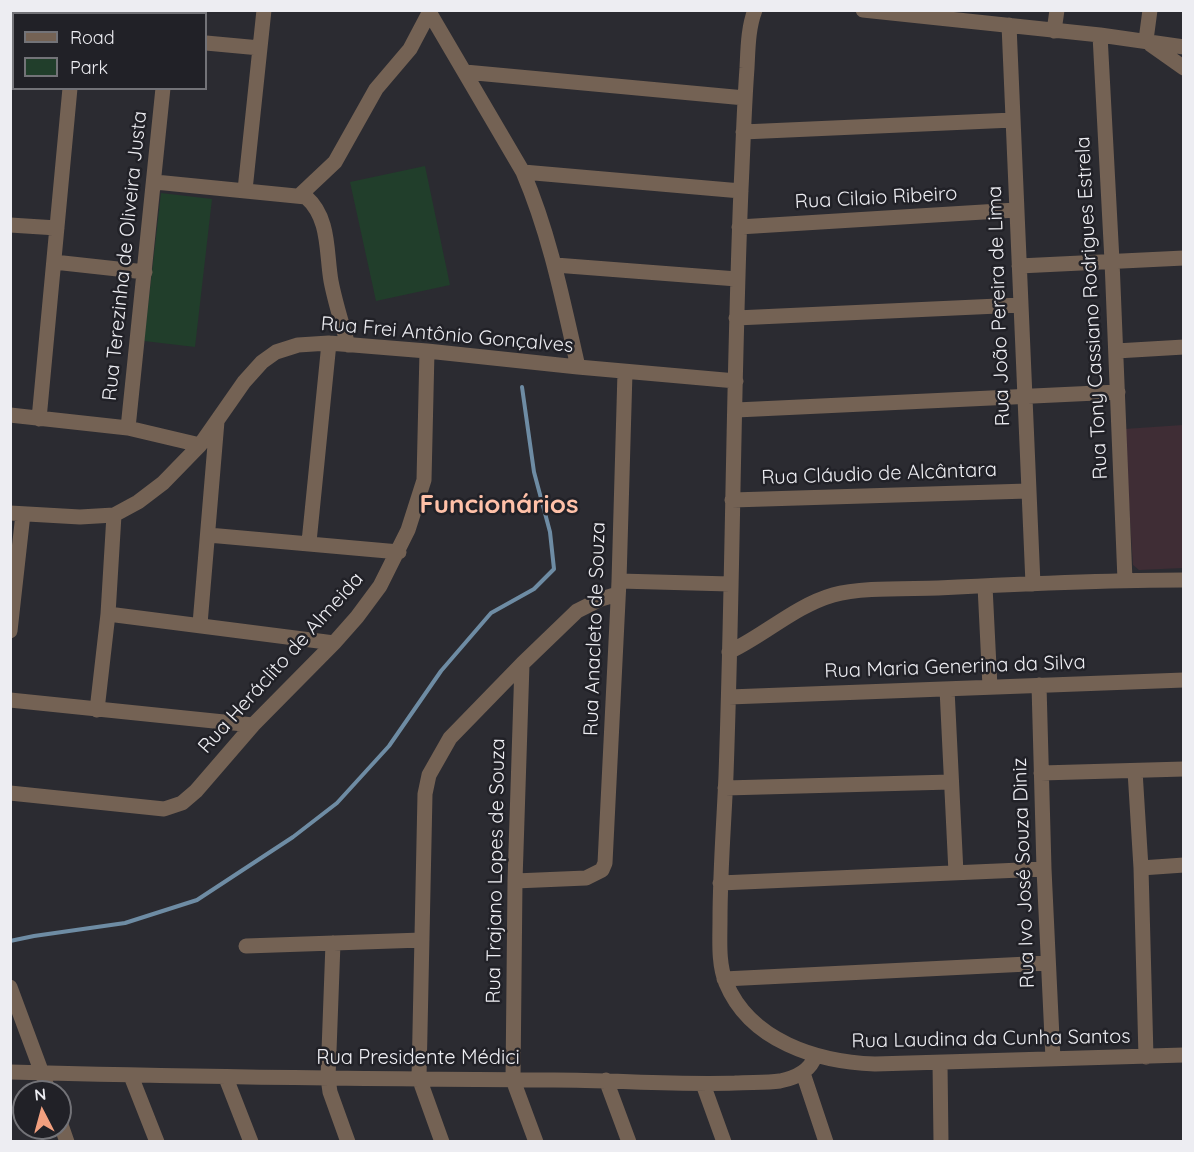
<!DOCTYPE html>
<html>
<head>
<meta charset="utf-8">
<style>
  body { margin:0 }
  #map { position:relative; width:1194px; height:1152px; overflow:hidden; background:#2b2b31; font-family:Quicksand,sans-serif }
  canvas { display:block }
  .frame { position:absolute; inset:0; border:12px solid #ededf2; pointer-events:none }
  .legend { position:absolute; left:12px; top:12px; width:195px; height:78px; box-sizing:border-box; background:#212127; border:2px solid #737378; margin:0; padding:8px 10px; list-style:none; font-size:18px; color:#ededf2 }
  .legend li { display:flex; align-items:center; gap:12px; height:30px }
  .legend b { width:30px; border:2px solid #737378 }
  .north { position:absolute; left:12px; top:1080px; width:60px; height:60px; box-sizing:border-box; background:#212127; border:2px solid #737378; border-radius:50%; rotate:354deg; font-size:16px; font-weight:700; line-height:24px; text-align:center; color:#ededf2 }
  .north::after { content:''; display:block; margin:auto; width:21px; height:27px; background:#f2a07f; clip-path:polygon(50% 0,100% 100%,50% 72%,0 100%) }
</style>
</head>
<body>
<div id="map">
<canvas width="1194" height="1152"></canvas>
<div class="frame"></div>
<ul class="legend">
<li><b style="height:8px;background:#746254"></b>Road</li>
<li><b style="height:16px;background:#213e2b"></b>Park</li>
</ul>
<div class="north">N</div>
</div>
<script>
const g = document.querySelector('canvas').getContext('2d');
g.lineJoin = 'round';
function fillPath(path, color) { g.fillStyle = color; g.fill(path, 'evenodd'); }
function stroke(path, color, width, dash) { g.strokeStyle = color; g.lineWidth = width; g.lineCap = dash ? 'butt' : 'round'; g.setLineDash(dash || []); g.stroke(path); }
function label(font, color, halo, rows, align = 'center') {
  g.font = font + ' Quicksand,sans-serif'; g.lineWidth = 5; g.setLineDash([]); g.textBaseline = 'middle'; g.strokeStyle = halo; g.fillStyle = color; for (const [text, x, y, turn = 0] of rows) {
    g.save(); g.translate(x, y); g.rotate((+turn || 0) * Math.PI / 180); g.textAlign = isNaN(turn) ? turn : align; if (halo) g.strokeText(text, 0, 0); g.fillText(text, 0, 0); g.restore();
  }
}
const education = new Path2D(`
  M1183,425V568L1139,570L1133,565L1124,429Z`);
const green = new Path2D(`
  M425,166L450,285L376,301L350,182Z
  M161,193L212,199L195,347L144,341Z`);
const stream = new Path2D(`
  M10,941L34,936L125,923L197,900L293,837L337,803L389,746L441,671L491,613L534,589L554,569L550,532L534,472L522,387`);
const minor = new Path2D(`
  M428,10L523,172C550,235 563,301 578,367
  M755,10C748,28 748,49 747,68C744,108 743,149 741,189C733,384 733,580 726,775C724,823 720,871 720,920C720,940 718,964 726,983C750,1041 817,1062 875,1064L1184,1055
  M863,10L1100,35L1184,47
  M10,23L14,24
  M1009,25L1033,584
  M1054,31L1057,10
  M1100,35L1112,261L1125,580
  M1146,40L1150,10
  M206,43L260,48
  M1150,44L1184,68
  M465,72L745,98
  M743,132L1013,120
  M523,172L741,191
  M155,182L306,197C330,218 326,252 331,281C335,302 342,324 348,345
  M245,190L264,10
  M300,195L335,162L376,89L410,49L429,13
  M10,225L57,228
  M739,227L1016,210
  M54,262L145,272
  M555,265L737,279
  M1019,266L1184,258
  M736,318L1020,305
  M1116,351L1184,347
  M736,410L1118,392
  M10,415L128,428L200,445
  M39,419L70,88
  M128,428L163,88
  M732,500L1028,491
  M10,513L80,517L114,515L138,502L163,483L200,445L244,382L262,362L276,352L298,345L329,343L427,351L578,367L736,381
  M208,535L399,552
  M309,542L329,343
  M619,581L730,584
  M985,586L990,687
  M108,614L334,643
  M200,624L217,421
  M10,631L23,514
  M729,652C765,635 795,606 833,595C861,587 908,589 938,588C1019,584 1101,580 1184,580
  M522,664L515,881L513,1080L536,1142
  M1039,685L1044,869L1053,1059
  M947,689L956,873
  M729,697L1184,680
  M10,700L253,725
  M97,710L108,614L114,515
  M1135,771L1141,868L1146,1057
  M1041,773L1184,769
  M725,788L951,782
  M10,793L164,809L182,803L196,791L253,725L334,643L357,617L380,586L408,530L424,480L427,351
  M1141,868L1184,865
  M515,881L586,878L602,870L605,863L619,581L625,372
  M720,883L1044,869
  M333,943L328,1078L330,1092L348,1142
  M246,946L422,940
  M724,979L1048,963
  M10,987L49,1092
  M940,1063L941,1142
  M10,1072C192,1077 373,1079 554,1080C614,1080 675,1085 735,1083C750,1082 766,1083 780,1081C795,1078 810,1072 815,1056
  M803,1073L826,1142
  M131,1076L157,1142
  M226,1078L251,1142
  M606,1080L629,1142
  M703,1084L724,1142
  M60,1122L67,1142
  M442,1142L419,1078L425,794L429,775L450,738L522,664L577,611L601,599L618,594`);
const streetNames = [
  ["Rua Cilaio Ribeiro",876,198,-3],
  ["Rua Terezinha de Oliveira Justa",125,256,-84],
  ["Rua João Pereira de Lima",999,306,-92],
  ["Rua Tony Cassiano Rodrigues Estrela",1092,308,-93],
  ["Rua Frei Antônio Gonçalves",447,335,5],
  ["Rua Cláudio de Alcântara",879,474,-2],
  ["Rua Anacleto de Souza",595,629,-88],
  ["Rua Heráclito de Almeida",281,663,-48],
  ["Rua Maria Generina da Silva",955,667,-2],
  ["Rua Trajano Lopes de Souza",496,871,-89],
  ["Rua Ivo José Souza Diniz",1024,873,-92],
  ["Rua Laudina da Cunha Santos",991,1039,-1],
  ["Rua Presidente Médici",418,1058]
];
const districtNames = [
  ["Funcionários",499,505]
];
fillPath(education, '#3f2d35');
fillPath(green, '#213e2b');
stroke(stream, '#6e8ca4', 4);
stroke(minor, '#746254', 15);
label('20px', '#ededf2', '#212127', streetNames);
label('bold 26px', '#ffc1a8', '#212127', districtNames);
</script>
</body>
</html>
